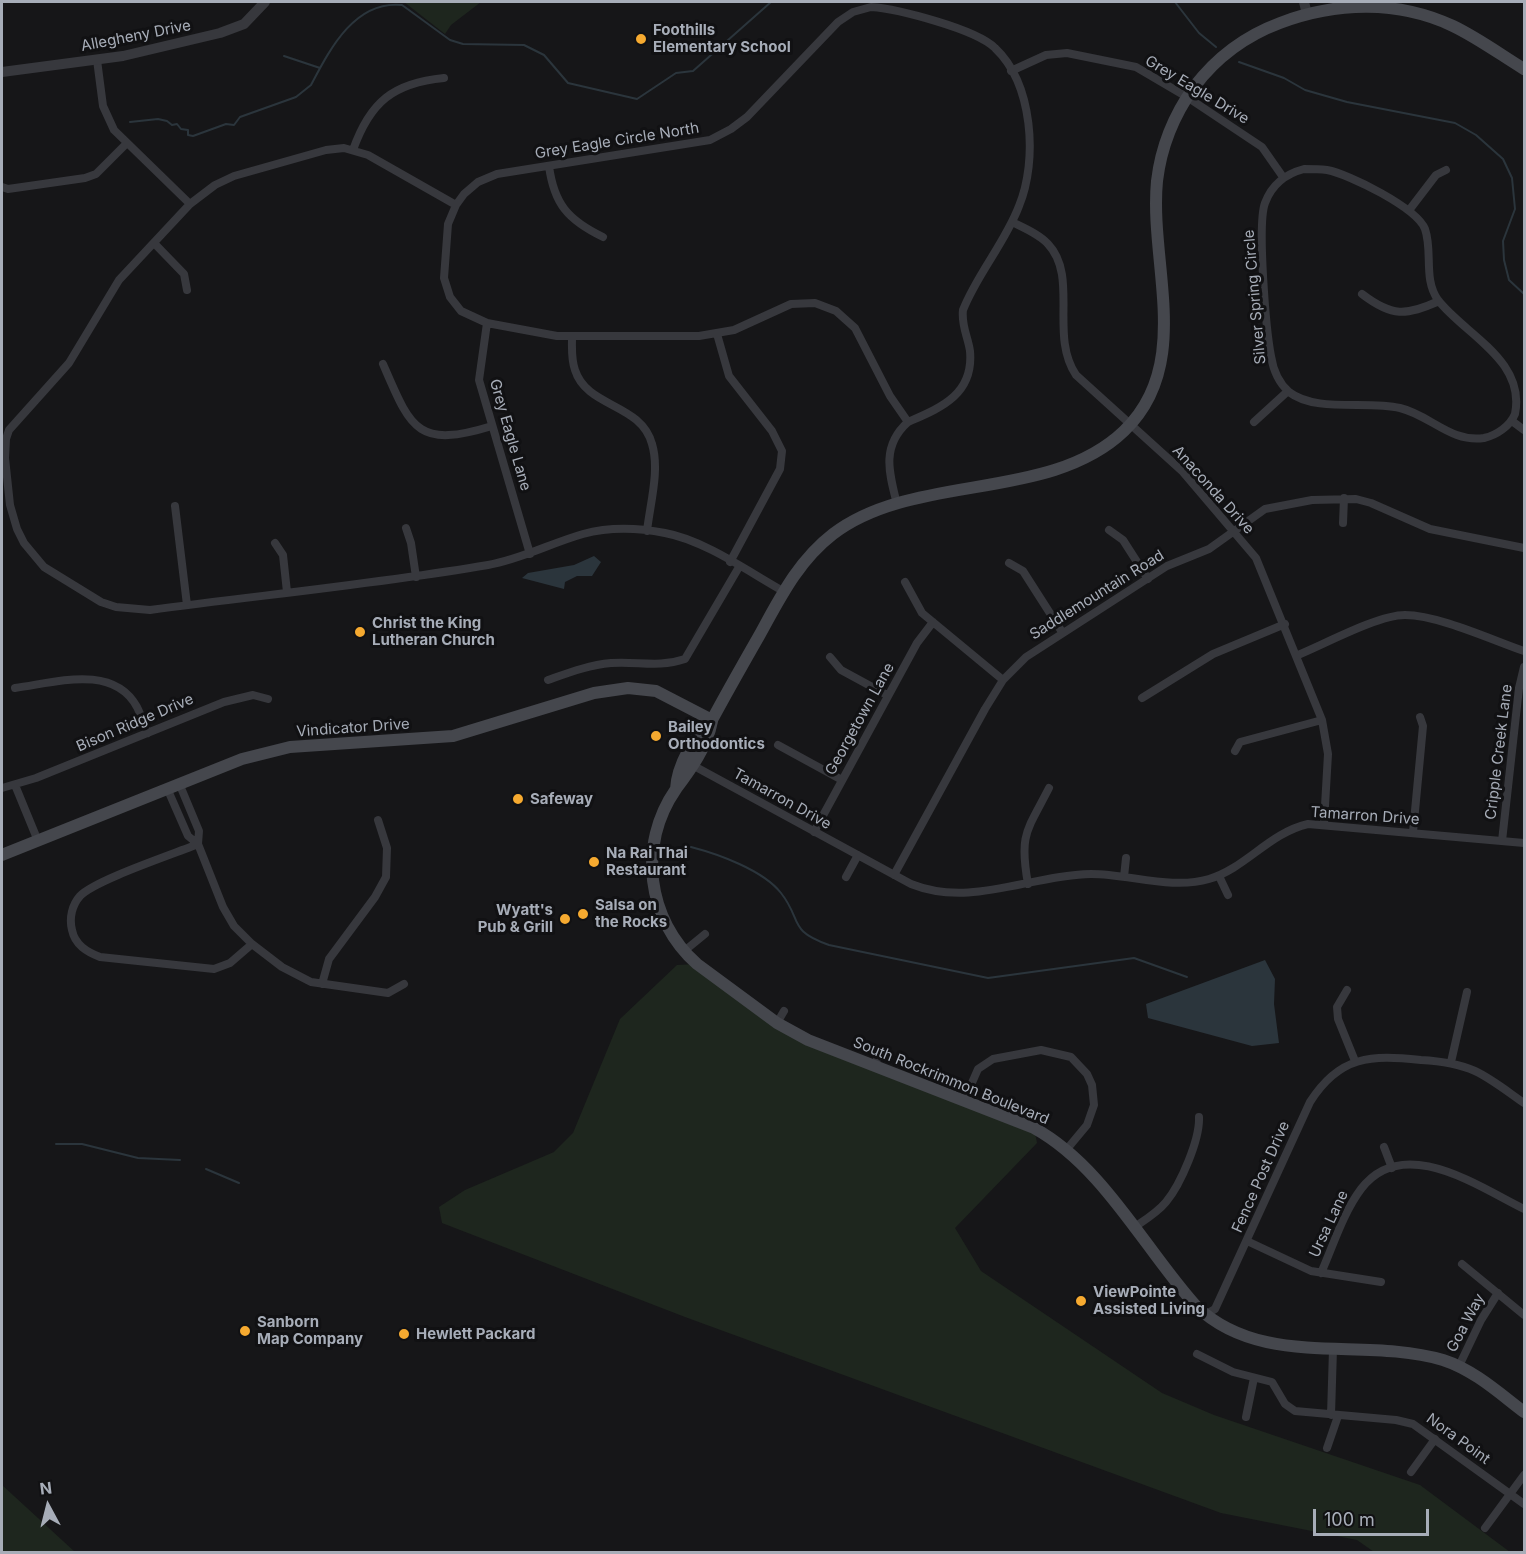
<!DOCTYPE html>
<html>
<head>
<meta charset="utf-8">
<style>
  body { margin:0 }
  #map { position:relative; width:1526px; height:1554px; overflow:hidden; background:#161618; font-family:Inter,sans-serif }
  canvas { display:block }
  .frame { position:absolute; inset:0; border:3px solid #a7adb8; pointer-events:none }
  .north { position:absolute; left:18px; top:1476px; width:60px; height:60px; -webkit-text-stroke:4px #111113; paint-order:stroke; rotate:353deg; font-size:16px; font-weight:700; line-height:24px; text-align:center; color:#a7adb8 }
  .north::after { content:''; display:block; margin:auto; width:21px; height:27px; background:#a7adb8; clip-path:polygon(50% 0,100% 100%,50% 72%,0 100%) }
  .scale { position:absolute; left:1313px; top:1509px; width:116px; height:27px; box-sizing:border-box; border:3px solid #a7adb8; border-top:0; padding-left:8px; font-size:18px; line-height:21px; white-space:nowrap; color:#a7adb8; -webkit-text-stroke:4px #111113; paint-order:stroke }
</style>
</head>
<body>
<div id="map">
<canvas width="1526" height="1554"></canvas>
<div class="frame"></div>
<div class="north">N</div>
<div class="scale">100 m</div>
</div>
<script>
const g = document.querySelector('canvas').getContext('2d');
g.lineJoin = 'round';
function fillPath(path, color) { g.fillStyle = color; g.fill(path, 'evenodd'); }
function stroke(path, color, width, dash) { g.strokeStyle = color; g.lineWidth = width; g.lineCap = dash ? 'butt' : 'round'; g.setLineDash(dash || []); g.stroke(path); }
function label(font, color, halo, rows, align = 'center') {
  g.font = font + ' Inter,sans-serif'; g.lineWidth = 6; g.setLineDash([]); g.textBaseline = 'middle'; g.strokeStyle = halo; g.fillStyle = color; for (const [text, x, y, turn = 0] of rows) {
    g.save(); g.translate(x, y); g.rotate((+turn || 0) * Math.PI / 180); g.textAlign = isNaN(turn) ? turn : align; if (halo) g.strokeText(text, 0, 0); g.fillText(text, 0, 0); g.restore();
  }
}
const green = new Path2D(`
  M404,2H481L451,25L445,34Z
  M697,964L793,1032L1034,1128L1037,1143L955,1228L981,1271L1162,1393L1214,1415L1420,1485L1510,1552H1374L1357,1540L1221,1513L685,1317L442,1223L439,1207L465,1190L554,1152L573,1133L620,1019L677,965Z
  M2,1485L75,1552H2Z`);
const water = new Path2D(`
  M594,556L601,562L592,576H577L565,582L564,589L522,578L528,573L574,565Z
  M1265,960L1275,979L1274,1004L1279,1043L1252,1046L1148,1018L1146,1004Z`);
const stream = new Path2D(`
  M1175,2L1199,33L1216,47
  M284,56L320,68
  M1239,62L1284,78L1305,90L1347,102L1455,123L1476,135L1503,159L1512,178L1515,209L1503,241L1504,260L1509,280L1524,294
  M130,122L158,119L167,121L172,125L177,124L181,129L188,130V135L193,136L226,124L234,125L240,117L296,97L311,85C329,51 354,0 402,5L450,40L463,44L524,45L544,55L568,83L637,99L676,73L693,71L771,2
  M691,847C718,854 763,870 781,893C803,921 787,930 829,945L988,978L1134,958L1187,977
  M56,1144H82L138,1158L180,1160
  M206,1169L239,1183`);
const minor = new Path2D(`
  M871,7C898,9 976,29 995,48C1033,84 1038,160 1019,206C1005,243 977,274 963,310C961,325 968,337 970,351C974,395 940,408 908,422L890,396L855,328L836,311L815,303L791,304L734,330L699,336H557L487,323L461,311L450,297L444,278L448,224L456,205L464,194L478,182L497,174L710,140L731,129L747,117L838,22L853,12Z
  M97,60L103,106L114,130L190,204
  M1011,71L1046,55L1067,53L1136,67L1187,97L1262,147L1283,177
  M353,150C370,102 393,83 444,78
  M549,166C554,204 568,220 603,237
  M1304,169C1311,169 1319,169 1327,170C1349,174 1417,208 1425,229C1433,252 1423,279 1438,300C1464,334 1526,360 1515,414C1510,426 1497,435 1484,438C1451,443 1430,415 1400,408C1368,400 1316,413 1289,392C1279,383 1273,369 1271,356C1266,330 1257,224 1265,203C1272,184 1285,174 1304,169Z
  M2,187L8,189L85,178L96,174L127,143
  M456,205L368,155L344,148L326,150L234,176L215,185L190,204L119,280L69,363L9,430L6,439L5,458L10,505L17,529L24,543L44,567L101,602L116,607L150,610C262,595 376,584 488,565C522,559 551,543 583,534C609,527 639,528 665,533C704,540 749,572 783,591
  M1410,209L1436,175L1446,170
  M1012,222C1024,228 1039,234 1048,244C1079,277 1049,335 1076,375L1182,471L1256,558L1322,720L1328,754L1324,823
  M154,243L184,274L187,290
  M1362,294C1392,317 1406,316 1439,301
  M487,323L479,380L530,554
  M717,334L729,376L772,431L782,451L780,469L730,562
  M572,337C572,348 571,359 575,370C587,408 641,403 652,444C660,470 650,504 647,531
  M383,364C411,429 417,449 492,426
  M1512,421L1524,430
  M1254,422L1288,391
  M897,504C889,473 881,446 908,422
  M175,506L187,605
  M1343,523L1344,498
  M406,528L411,543L416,577
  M1109,530L1123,540L1148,579
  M275,543L283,555L287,592
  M1009,563L1023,571L1062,632
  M905,582L922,613L1003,680
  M1298,655C1325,644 1378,615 1405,615C1438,615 1492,640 1524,651
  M830,657L841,670L887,695
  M548,680C568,673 589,665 611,663C638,661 658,668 685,659L739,567
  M15,688C54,683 113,663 137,707C141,715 144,724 148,733
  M1142,698L1213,654L1285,624
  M778,745L842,780
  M1235,751L1240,742L1322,720
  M694,766L911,884C971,908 1030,875 1091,874C1129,874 1172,890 1209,879C1246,868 1269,833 1308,824L1524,843
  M179,783L199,831L198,844L223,907L234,926L252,944L282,967L311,982L388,993L404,984
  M15,785L38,841
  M2,788L36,778L224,702L253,695L268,699
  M167,788L188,836L198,844
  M814,832L917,643L933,622
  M1413,832L1423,726L1420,717
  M1502,841L1519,688L1524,667
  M198,844C174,854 95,880 80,896C72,905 69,918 72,930C75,945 87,952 100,957L214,969L230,963L252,944
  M894,875L985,709L1003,680L1026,657L1167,566L1209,549L1265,509L1312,500L1356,499L1371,503L1430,529L1524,548
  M1219,876L1228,895
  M846,877L858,855
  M1124,877L1126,858
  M1028,884C1019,834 1027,831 1049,788
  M683,952L705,934
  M322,984L329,959L375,897L386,877L387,848L378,820
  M1347,990L1337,1007L1338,1019L1355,1061
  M777,1023L784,1011
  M1451,1062L1467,992
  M874,1066L880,1053
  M964,1101L978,1069L993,1059L1041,1050L1071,1057L1087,1074L1092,1085L1094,1105L1087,1125L1067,1149
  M1384,1147L1392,1168
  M1133,1228C1145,1220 1157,1213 1166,1202C1181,1184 1200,1139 1199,1117
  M1247,1241L1311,1271L1381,1282
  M1462,1264L1524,1315
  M1321,1273C1333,1246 1343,1213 1361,1189C1403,1133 1479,1187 1524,1209
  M1205,1315L1215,1309L1310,1102C1340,1055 1371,1055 1421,1060C1440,1061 1457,1063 1475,1071C1492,1079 1508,1092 1524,1103
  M1197,1354L1233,1372L1272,1382L1285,1404L1295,1411L1396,1420L1413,1424L1524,1504
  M1459,1366L1481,1320L1498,1293
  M1331,1415L1333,1349
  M1246,1417L1254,1378
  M1327,1448L1338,1416
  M1411,1472L1435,1439
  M1485,1528L1524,1475`);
const tertiary = new Path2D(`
  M1304,2L1307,14
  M2,72L123,56L220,33L244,24L265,2`);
const secondary = new Path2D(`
  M712,721C707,747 691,769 676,789C637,845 647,920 697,964L777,1023L808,1040L1034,1128C1103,1166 1144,1248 1196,1306C1263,1370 1362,1336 1443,1360C1474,1370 1499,1393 1524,1412
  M676,789C677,766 694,735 712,720C727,692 743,664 759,636C780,598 798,561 833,534C914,472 1049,503 1124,431C1194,364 1149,264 1157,181C1161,147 1174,115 1194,87C1216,58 1245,36 1280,23C1336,2 1398,0 1453,26C1478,38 1501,55 1524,69
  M2,855L242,759L290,747L453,736L594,693L628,688L656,691L712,720`);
const markers = [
  [641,39,6,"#f6aa30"],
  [360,632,6,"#f6aa30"],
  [656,736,6,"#f6aa30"],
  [518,799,6,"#f6aa30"],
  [594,862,6,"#f6aa30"],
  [583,914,6,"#f6aa30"],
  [565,919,6,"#f6aa30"],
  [1081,1301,6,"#f6aa30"],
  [245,1331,6,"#f6aa30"],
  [404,1334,6,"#f6aa30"]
];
const poiNames = [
  ["Foothills",653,30],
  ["Elementary School",653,47],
  ["Christ the King",372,623],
  ["Lutheran Church",372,640],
  ["Bailey",668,727],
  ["Orthodontics",668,744],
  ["Safeway",530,799],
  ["Na Rai Thai",606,853],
  ["Restaurant",606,870],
  ["Salsa on",595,905],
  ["the Rocks",595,922],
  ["Wyatt's",553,910,"right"],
  ["Pub & Grill",553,927,"right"],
  ["ViewPointe",1093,1292],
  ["Assisted Living",1093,1309],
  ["Sanborn",257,1322],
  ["Map Company",257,1339],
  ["Hewlett Packard",416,1334]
];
const streetNames = [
  ["Allegheny Drive",136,36,-11],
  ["Grey Eagle Drive",1197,90,31],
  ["Grey Eagle Circle North",617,141,-9],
  ["Silver Spring Circle",1255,297,-95],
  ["Grey Eagle Lane",510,435,74],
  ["Anaconda Drive",1213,490,48],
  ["Saddlemountain Road",1097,595,-32],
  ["Georgetown Lane",860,719,-61],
  ["Bison Ridge Drive",135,723,-23],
  ["Vindicator Drive",353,728,-4],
  ["Cripple Creek Lane",1499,752,-83],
  ["Tamarron Drive",782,799,29],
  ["Tamarron Drive",1365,816,4],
  ["South Rockrimmon Boulevard",951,1081,22],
  ["Fence Post Drive",1261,1177,-66],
  ["Ursa Lane",1329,1224,-65],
  ["Goa Way",1466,1323,-62],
  ["Nora Point",1458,1439,36]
];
fillPath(green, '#1e261e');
fillPath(water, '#2b353c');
stroke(stream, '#2b353c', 2);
stroke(minor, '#37383d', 8);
stroke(tertiary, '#37383d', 10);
stroke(secondary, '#45474d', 12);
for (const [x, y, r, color] of markers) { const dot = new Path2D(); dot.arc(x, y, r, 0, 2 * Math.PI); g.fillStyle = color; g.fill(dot); stroke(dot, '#111113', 2); }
label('bold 15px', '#a7adb8', '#111113', poiNames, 'left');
label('15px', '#a7adb8', '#111113', streetNames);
</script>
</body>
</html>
